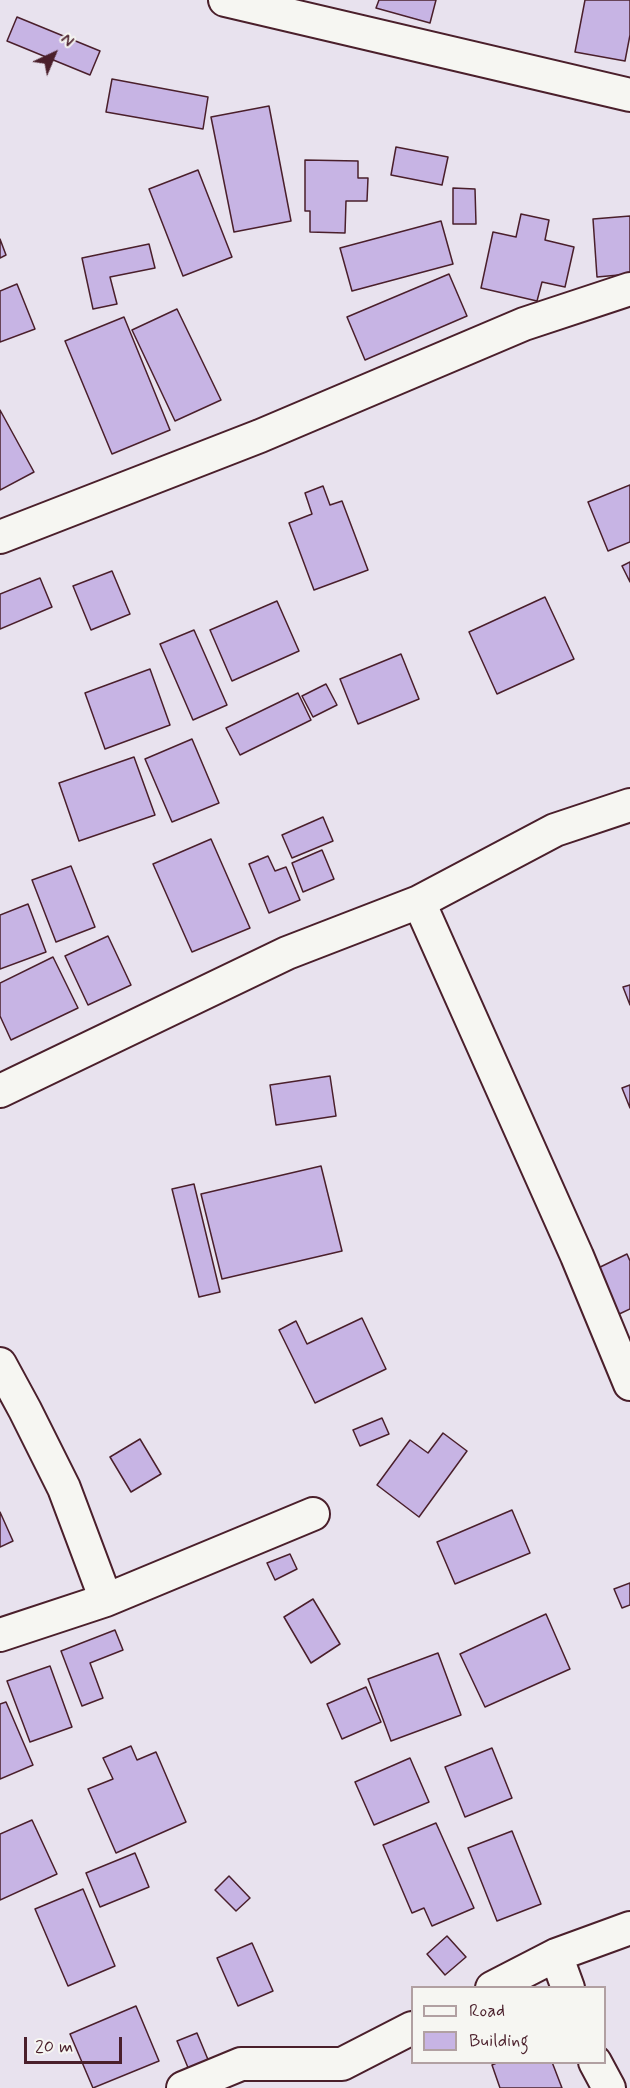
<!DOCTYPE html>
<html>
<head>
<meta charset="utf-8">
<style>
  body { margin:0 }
  #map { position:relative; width:630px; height:2088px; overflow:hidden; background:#e8e2ee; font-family:Mynerve,sans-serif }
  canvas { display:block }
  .legend { position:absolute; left:411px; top:1986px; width:195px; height:78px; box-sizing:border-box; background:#f6f6f2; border:2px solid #b1a0a2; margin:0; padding:8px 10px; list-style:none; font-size:18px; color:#4a1f2b }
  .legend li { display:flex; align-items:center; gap:12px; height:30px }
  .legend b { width:30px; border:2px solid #b1a0a2 }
  .north { position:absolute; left:24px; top:24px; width:60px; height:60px; -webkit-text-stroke:4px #f6f6f2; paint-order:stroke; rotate:44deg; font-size:16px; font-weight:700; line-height:24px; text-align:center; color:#4a1f2b }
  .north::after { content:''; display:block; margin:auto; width:21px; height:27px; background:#4a1f2b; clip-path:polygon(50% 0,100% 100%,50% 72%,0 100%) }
  .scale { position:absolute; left:24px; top:2037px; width:98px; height:27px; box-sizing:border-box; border:3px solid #4a1f2b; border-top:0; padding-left:8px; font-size:18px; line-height:21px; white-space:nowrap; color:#4a1f2b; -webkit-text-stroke:4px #f6f6f2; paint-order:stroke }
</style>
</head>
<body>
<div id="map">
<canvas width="630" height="2088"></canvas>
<ul class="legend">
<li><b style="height:8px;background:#f6f6f2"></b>Road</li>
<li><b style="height:16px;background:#c7b4e4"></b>Building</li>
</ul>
<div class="north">N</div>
<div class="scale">20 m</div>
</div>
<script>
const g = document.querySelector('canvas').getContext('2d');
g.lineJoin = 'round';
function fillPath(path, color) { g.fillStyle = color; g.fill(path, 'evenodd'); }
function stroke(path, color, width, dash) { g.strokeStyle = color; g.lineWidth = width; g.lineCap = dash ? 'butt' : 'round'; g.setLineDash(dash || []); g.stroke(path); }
const building = new Path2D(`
  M379,0H436L430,23L376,8Z
  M585,0H630V35L625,61L575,52Z
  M17,17L100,51L90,75L7,41Z
  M112,79L208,97L203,129L106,112Z
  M269,106L291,221L234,232L211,117Z
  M396,147L448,157L442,185L391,175Z
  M305,160L358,161V178H368L367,201H346L345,233L310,232V211H305Z
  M198,170L232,257L183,276L149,189Z
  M453,188L475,189L476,224H453Z
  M521,214L549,220L545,240L574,247L565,287L542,282L537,301L481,288L493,232L516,237Z
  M630,216V274L597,277L593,219Z
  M441,221L453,264L352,291L340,248Z
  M0,239L6,255L0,258Z
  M149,244L155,268L110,277L117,304L93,309L82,258Z
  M449,274L467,316L365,360L347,317Z
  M17,284L35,329L0,342V291Z
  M177,309L221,400L175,421L132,330Z
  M124,317L170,430L112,454L65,341Z
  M0,410L34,472L0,490Z
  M630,485V542L608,551L588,502Z
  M323,486L330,505L342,501L368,570L314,590L289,523L312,514L305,493Z
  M630,562V582L622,566Z
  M112,571L130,614L91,630L73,586Z
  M40,578L52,607L0,629V594Z
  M545,597L574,659L497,694L469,632Z
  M277,601L299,651L232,681L210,630Z
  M194,630L227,705L193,720L160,644Z
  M401,654L419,699L358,724L340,679Z
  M150,669L170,725L105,749L85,693Z
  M326,684L337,705L313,717L302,696Z
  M298,693L311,720L240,755L226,728Z
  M192,739L219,803L172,822L145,759Z
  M134,757L155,815L79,841L59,783Z
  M323,817L333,841L292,858L282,835Z
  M211,839L250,928L192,952L153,864Z
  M322,850L334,879L303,892L292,863Z
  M268,856L275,871L286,867L300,900L269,913L249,864Z
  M71,866L95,927L56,942L32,880Z
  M28,904L46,952L0,969V915Z
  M108,936L131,985L88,1005L65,956Z
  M53,957L78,1008L11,1040L0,1016V983Z
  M630,985V1005L623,987Z
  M330,1076L336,1116L276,1125L270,1085Z
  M630,1085V1108L622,1088Z
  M321,1166L342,1251L222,1279L201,1194Z
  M194,1184L220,1292L199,1297L172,1189Z
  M627,1254L630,1261V1309L615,1316L592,1271Z
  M362,1318L386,1369L315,1403L279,1330L296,1321L307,1344Z
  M382,1418L389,1434L360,1446L353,1430Z
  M443,1433L467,1451L419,1517L377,1485L410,1440L428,1453Z
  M140,1439L161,1474L131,1492L110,1457Z
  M512,1510L530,1553L455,1584L437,1542Z
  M0,1512L13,1541L0,1547Z
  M290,1554L297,1569L275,1580L267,1563Z
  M630,1583V1605L622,1608L614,1589Z
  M313,1599L340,1644L311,1663L284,1617Z
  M546,1614L570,1669L485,1707L460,1654Z
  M115,1630L123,1650L90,1663L103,1698L82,1706L61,1651Z
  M438,1653L461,1715L391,1741L368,1679Z
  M50,1666L72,1727L30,1742L7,1681Z
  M366,1687L381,1722L342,1739L327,1704Z
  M6,1702L33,1765L0,1779V1704Z
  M131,1746L137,1760L156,1752L186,1822L116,1853L88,1789L113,1779L103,1758Z
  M492,1748L512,1798L465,1817L445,1767Z
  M410,1758L429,1802L374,1825L355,1782Z
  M32,1820L57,1874L0,1900V1834Z
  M436,1823L474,1908L432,1926L424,1908L412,1913L383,1845Z
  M512,1831L541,1904L497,1921L468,1848Z
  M135,1853L149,1887L100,1907L86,1873Z
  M229,1876L250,1898L236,1911L215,1890Z
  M83,1889L115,1966L68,1986L35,1909Z
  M447,1936L466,1957L445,1975L427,1954Z
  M252,1943L273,1991L238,2006L217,1958Z
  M136,2006L159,2061L93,2088L70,2034Z
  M197,2033L209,2062L189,2070L177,2041Z
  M499,2062H552L562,2088H500L492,2065Z`);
const street = new Path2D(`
  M225,0L630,95
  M0,537L260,436L524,324L630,289
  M419,902L577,1256L630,1384
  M0,1091L287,953L419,902L555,830L630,805
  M0,1364L25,1410L64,1488L106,1600
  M0,1635L106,1600L313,1514
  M556,1955L568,1988
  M492,1988L556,1955L630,1928
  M595,2062L609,2088
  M183,2088L241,2064H342L412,2028`);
fillPath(building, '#c7b4e4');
stroke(building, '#4a1f2b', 1.5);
stroke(street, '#4a1f2b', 36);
stroke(street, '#f6f6f2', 32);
</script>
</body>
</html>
